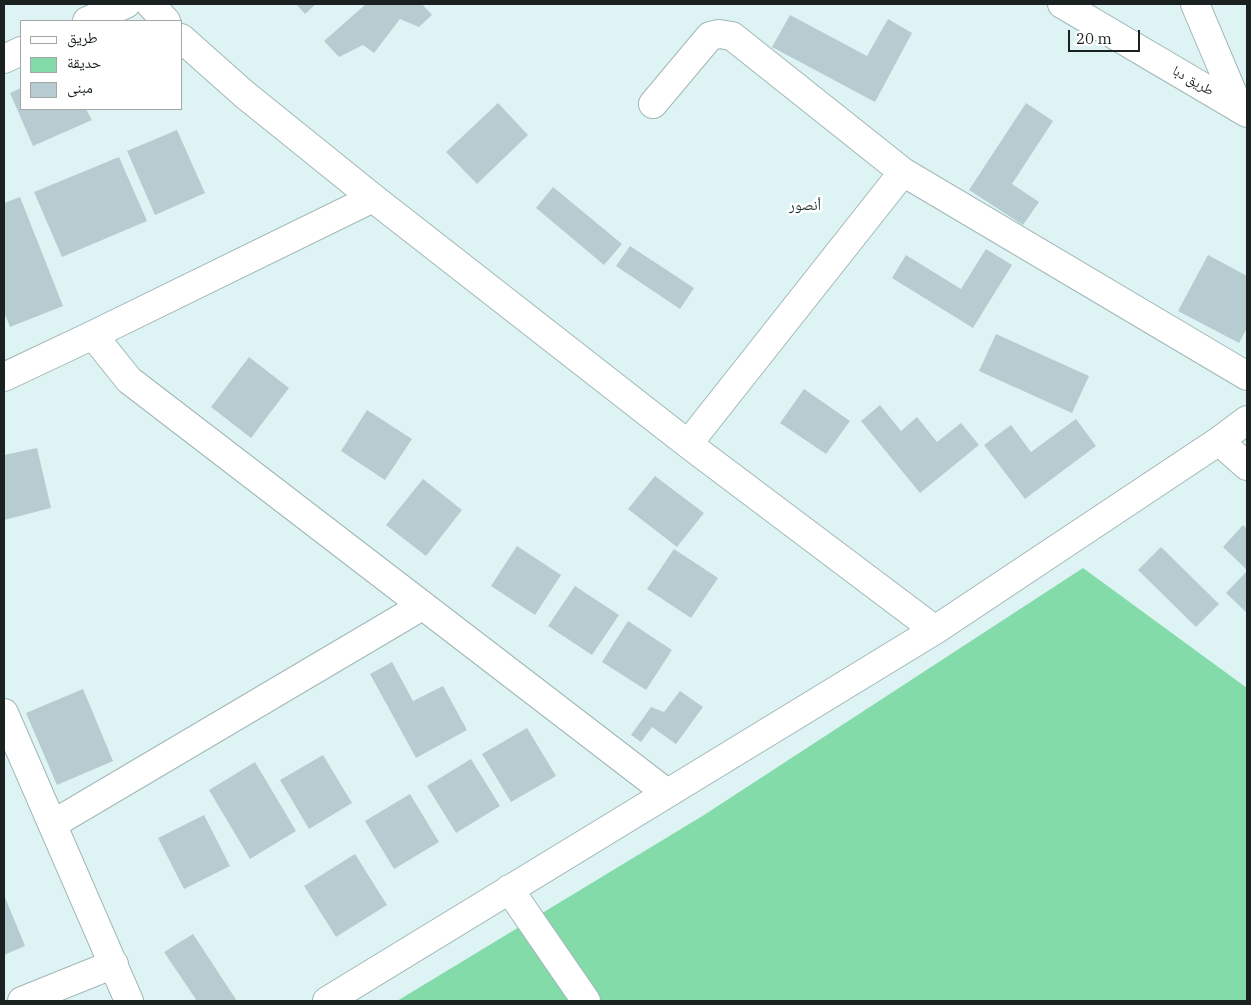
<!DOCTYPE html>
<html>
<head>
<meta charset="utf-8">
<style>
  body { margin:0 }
  #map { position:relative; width:1251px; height:1005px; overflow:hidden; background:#def4f4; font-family:"IBM Plex Serif","Noto Naskh Arabic",serif }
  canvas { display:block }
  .frame { position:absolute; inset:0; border:5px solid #192221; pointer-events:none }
  .legend { position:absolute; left:20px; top:20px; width:162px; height:90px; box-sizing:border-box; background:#fff; border:1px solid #a3a7a6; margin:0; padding:6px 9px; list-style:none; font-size:15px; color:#192221 }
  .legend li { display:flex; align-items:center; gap:10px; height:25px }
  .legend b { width:25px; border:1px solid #a3a7a6 }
  .scale { position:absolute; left:1068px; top:30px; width:72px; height:22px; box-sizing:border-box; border:2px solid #192221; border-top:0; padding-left:6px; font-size:15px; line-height:18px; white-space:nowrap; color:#192221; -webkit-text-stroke:4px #fff; paint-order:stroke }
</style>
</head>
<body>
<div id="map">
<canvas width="1251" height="1005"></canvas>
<div class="frame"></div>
<ul class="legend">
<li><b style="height:6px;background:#fff"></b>طريق</li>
<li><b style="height:14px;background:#84dbaa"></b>حديقة</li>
<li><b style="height:14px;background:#b7ccd1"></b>مبنى</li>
</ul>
<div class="scale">20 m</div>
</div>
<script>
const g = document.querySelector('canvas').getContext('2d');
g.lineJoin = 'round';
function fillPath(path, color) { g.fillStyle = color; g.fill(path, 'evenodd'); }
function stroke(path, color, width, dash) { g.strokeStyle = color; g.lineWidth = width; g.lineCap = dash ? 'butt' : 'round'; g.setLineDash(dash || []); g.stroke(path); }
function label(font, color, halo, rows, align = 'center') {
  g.font = font + ' "IBM Plex Serif","Noto Naskh Arabic",serif'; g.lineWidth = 5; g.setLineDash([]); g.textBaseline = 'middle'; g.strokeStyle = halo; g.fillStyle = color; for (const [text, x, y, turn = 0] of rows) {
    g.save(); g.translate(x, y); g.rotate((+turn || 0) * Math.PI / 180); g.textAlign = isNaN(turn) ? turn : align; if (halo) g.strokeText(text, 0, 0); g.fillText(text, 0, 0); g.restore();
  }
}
const green = new Path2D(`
  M1083,568L1247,688V1001H397L704,815Z`);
const building = new Path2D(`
  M296,4H316L305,14Z
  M366,4H422L432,15L419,27L400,19L374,53L363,45L339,57L324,41Z
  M790,15L867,56L888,19L912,33L875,102L772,47Z
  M21,88V109H86L92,120L33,146L10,93Z
  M498,103L528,135L477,184L446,152Z
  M1026,103L1053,121L1012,184L1039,202L1023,225L969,190Z
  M177,130L205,193L155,215L127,151Z
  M119,157L147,221L62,257L34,192Z
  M553,187L622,244L604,265L536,208Z
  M20,197L63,306L10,327L4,312V203Z
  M630,246L694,288L680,309L616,266Z
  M986,249L1012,265L973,328L892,278L906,255L961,289Z
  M1208,255L1247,276V328L1239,343L1178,311Z
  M996,334L1089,376L1072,413L979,371Z
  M249,357L289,388L251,438L211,407Z
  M804,389L850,421L826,454L780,423Z
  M880,405L901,431L917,417L937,442L961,423L979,445L920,493L861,421Z
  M367,410L412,439L385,480L341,451Z
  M1076,419L1096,446L1025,499L984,445L1011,425L1031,452Z
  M37,448L51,508L4,520V455Z
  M655,476L704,513L677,547L628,509Z
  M423,479L462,510L426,556L386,525Z
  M1243,525L1247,529V570L1223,547Z
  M517,546L561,575L535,615L491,586Z
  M1161,547L1219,604L1196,627L1138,570Z
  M674,549L718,578L691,618L647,589Z
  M1247,571V613L1226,593Z
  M575,586L619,615L592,655L548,626Z
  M628,621L672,650L646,690L602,662Z
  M392,662L413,701L443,686L467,730L416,758L370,674Z
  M83,689L113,761L57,785L26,713Z
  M680,691L703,707L676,744L652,727L641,742L631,735L651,707L664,712Z
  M527,728L556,776L511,802L482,754Z
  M323,755L352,803L309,829L280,780Z
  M471,759L500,806L456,833L427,786Z
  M255,762L296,831L250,859L209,790Z
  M410,794L439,842L394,869L365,821Z
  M204,815L230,866L184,889L158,838Z
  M355,854L387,905L336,937L304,886Z
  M4,895L25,946L4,955Z
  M193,934L237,1001H197L164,952Z`);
const minor = new Path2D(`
  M150,4L166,21
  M1195,4L1239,108
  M87,21L126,4
  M181,38L244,94L373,198L688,444L935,630
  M4,59L21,51
  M653,104L710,36L719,34L732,36L903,172
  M93,335L129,380L667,793
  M4,377L93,335L373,198
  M1219,441L1247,466
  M688,444L903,172L1247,376
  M4,713L129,1001
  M53,824L422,606
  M509,889L586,1001
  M22,1001L114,964
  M327,1001L935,630L1219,441L1247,420`);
const major = new Path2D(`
  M1062,4L1247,113`);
const streetNames = [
  ["طريق دبا",1193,81,30]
];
const neighbourhoodNames = [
  ["أنصور",805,206]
];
fillPath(green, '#84dbaa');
fillPath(building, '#b7ccd1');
stroke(minor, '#a1b7b6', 30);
stroke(major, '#a1b7b6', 30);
stroke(minor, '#fff', 28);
stroke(major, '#fff', 28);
label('14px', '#192221', '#fff', streetNames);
label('15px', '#1e3030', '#fff', neighbourhoodNames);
</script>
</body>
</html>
